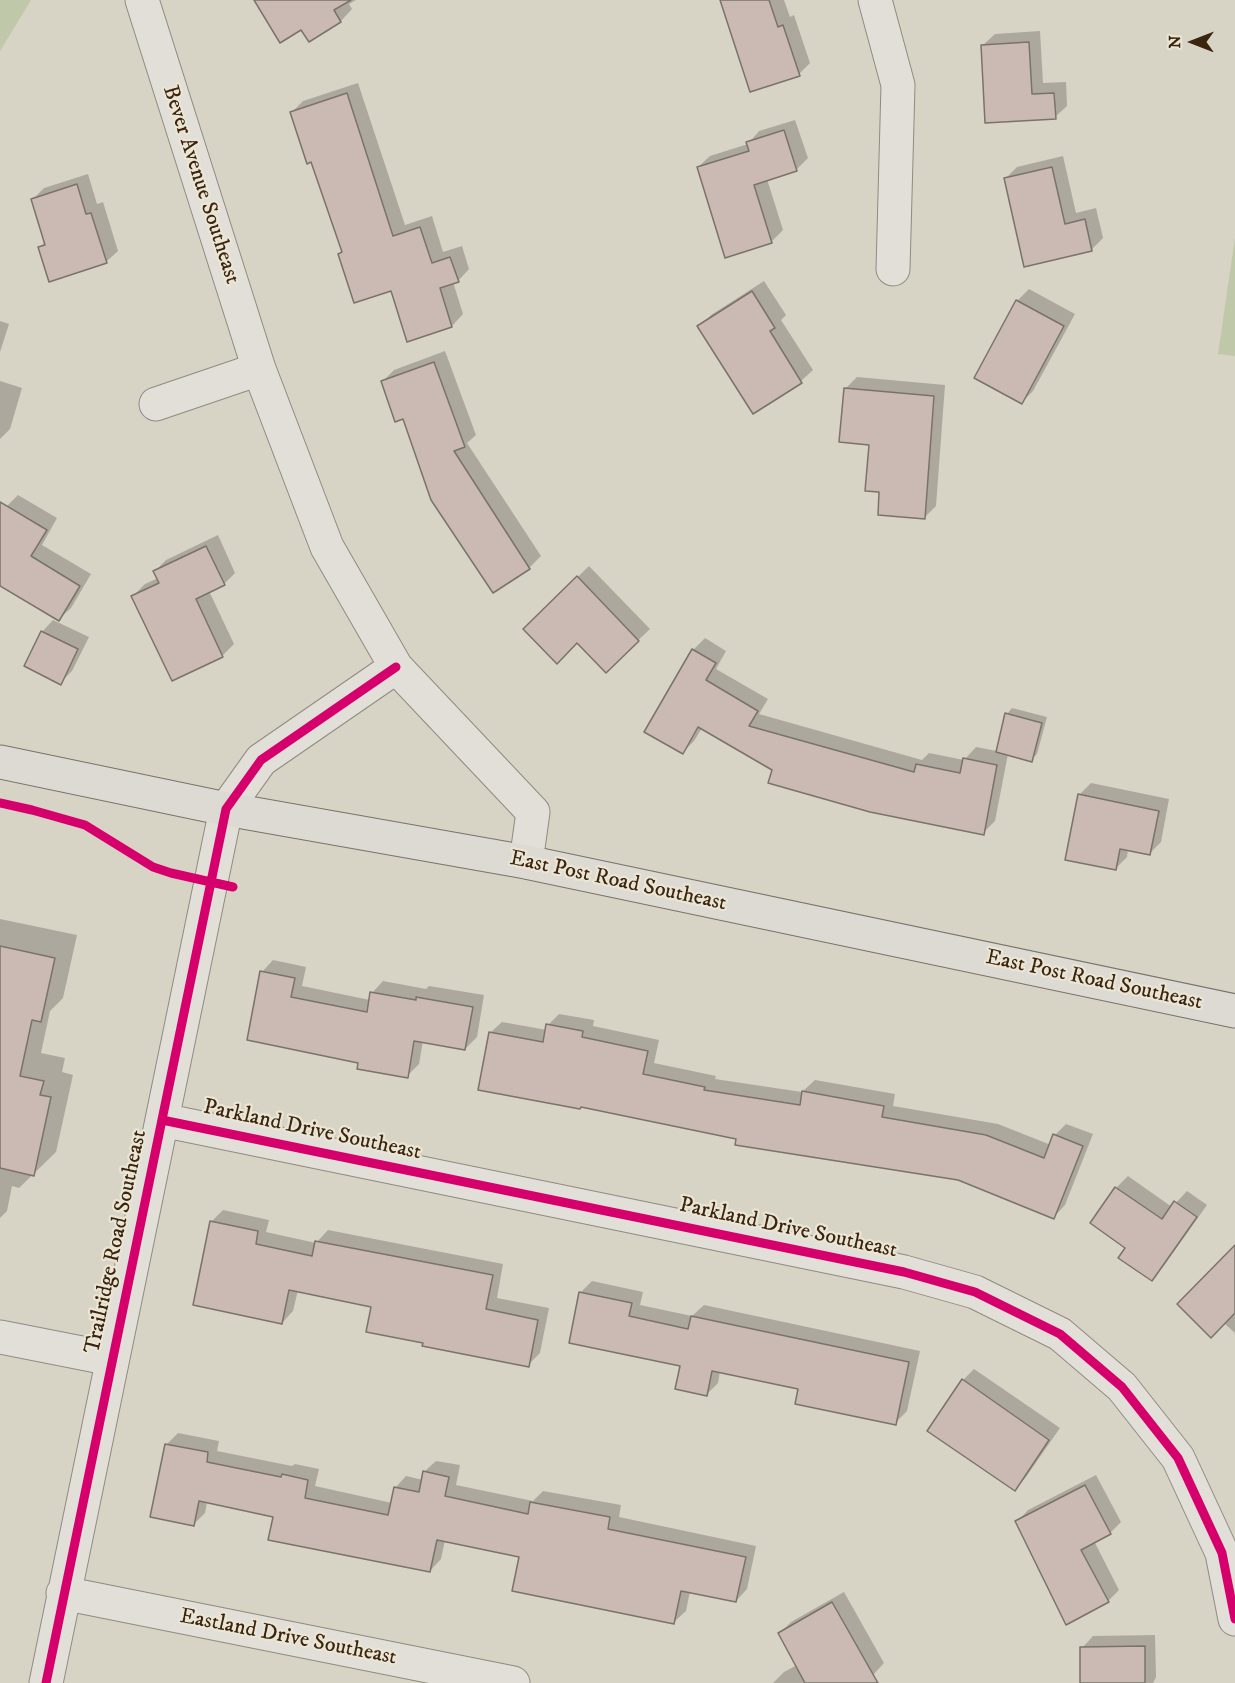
<!DOCTYPE html>
<html>
<head>
<meta charset="utf-8">
<style>
  body { margin:0 }
  #map { position:relative; width:1235px; height:1683px; overflow:hidden; background:#d7d3c5; font-family:"IM FELL DW Pica",serif }
  canvas { display:block }
  .north { position:absolute; left:1163px; top:12px; width:60px; height:60px; -webkit-text-stroke:4px #eae5d4; paint-order:stroke; rotate:270deg; font-size:16px; font-weight:700; line-height:24px; text-align:center; color:#3b250f }
  .north::after { content:''; display:block; margin:auto; width:21px; height:27px; background:#3b250f; clip-path:polygon(50% 0,100% 100%,50% 72%,0 100%) }
</style>
</head>
<body>
<div id="map">
<canvas width="1235" height="1683"></canvas>
<div class="north">N</div>
</div>
<script>
const g = document.querySelector('canvas').getContext('2d');
g.lineJoin = 'round';
function fillPath(path, color) { g.fillStyle = color; g.fill(path, 'evenodd'); }
function stroke(path, color, width, dash) { g.strokeStyle = color; g.lineWidth = width; g.lineCap = dash ? 'butt' : 'round'; g.setLineDash(dash || []); g.stroke(path); }
function label(font, color, halo, rows, align = 'center') {
  g.font = font + ' "IM FELL DW Pica",serif'; g.lineWidth = 4.5; g.setLineDash([]); g.textBaseline = 'middle'; g.strokeStyle = halo; g.fillStyle = color; for (const [text, x, y, turn = 0] of rows) {
    g.save(); g.translate(x, y); g.rotate((+turn || 0) * Math.PI / 180); g.textAlign = isNaN(turn) ? turn : align; if (halo) g.strokeText(text, 0, 0); g.fillText(text, 0, 0); g.restore();
  }
}
const green = new Path2D(`
  M0,0H31L0,51Z
  M1235,238V356L1218,354Z`);
const shadow = new Path2D(`
  M264,0H356L349,4L352,9L341,21L309,40L302,28Z
  M728,0H784L790,17L794,15L810,63L799,74Z
  M1040,31L1043,83L1066,82L1067,106L1055,117L983,45L995,34Z
  M358,83L405,225L432,216L443,252L462,246L469,269L458,281L453,282L463,314L452,326L408,340L392,289L340,254L343,251L312,160L292,112L303,101Z
  M795,120L808,158L796,170L767,179L783,230L772,241L726,256L698,167L710,156L748,144L759,131Z
  M1063,156L1076,213L1096,208L1103,238L1091,250L1005,179L1017,167Z
  M88,174L97,204L103,202L118,251L106,262L40,247L45,242L32,200L44,188Z
  M764,281L786,315L781,320L813,370L801,381L754,412L699,327L711,315Z
  M1029,289L1075,314L1033,391L1022,402L976,377L1017,301Z
  M0,321L9,324L0,352Z
  M445,351L476,435L467,443L541,556L529,568L404,417L382,382L394,370Z
  M857,377L945,385L936,506L925,517L881,491L870,443L845,389Z
  M0,381L22,388L10,429L0,439Z
  M18,495L57,518L42,545L91,574L71,608L59,619L0,584V518L7,506Z
  M218,535L235,573L224,584L209,591L234,644L222,656L133,596L145,584L158,578L155,571L166,560Z
  M589,566L650,629L606,671L577,641L525,629Z
  M53,620L89,637L72,671L60,683L42,632Z
  M705,638L726,651L716,669L768,699L759,714L922,760L929,753L964,760L976,747L997,751L1007,714L1012,708L1047,717L1037,754L1031,760L1008,754L995,821L983,833L773,769L702,728L694,741L683,752L646,731L693,650Z
  M1091,783L1169,799L1161,842L1150,853L1128,849L1127,857L1115,869L1079,795Z
  M0,919L77,935L63,998L50,1011L41,1053L65,1058L62,1072L73,1075L56,1152L19,1188L12,1186L7,1211L0,1218Z
  M273,960L306,967L302,986L370,1000L372,993L383,981L426,989L429,986L484,995L477,1037L465,1049L423,1041L419,1064L407,1076L360,1062L262,972Z
  M559,1014L594,1020L593,1026L659,1040L654,1063L716,1076L715,1079L802,1092L815,1080L895,1094L893,1106L998,1124L1051,1145L1055,1135L1066,1124L1093,1134L1065,1205L1054,1217L958,1179L738,1138L490,1033L502,1022L547,1030L548,1025Z
  M1128,1176L1172,1207L1187,1191L1207,1205L1163,1267L1151,1279L1127,1248L1092,1223L1116,1188Z
  M223,1210L269,1220L266,1232L316,1243L328,1230L503,1264L497,1298L549,1308L540,1353L528,1365L425,1342L373,1305L298,1290L293,1311L282,1323L211,1222Z
  M1235,1247V1333L1224,1323Z
  M592,1281L643,1292L640,1305L692,1316L704,1305L920,1351L907,1411L895,1423L800,1388L720,1371L718,1383L706,1395L682,1365L580,1293Z
  M974,1369L1060,1428L1026,1477L1015,1489L963,1380Z
  M178,1433L219,1441L217,1451L292,1466L295,1464L319,1469L315,1486L392,1503L395,1488L406,1476L423,1480L424,1472L436,1461L460,1465L456,1485L533,1501L543,1491L621,1505L619,1517L756,1546L747,1589L736,1601L690,1591L686,1611L674,1622L521,1556L445,1540L441,1559L430,1571L275,1516L207,1502L205,1513L193,1525L152,1516L167,1444Z
  M1096,1475L1121,1522L1110,1533L1094,1541L1119,1590L1108,1601L1017,1522L1028,1510Z
  M844,1592L884,1663L873,1675L858,1683H773L784,1672L797,1665L780,1633L791,1622Z
  M1155,1635L1156,1677L1153,1683H1082V1648L1093,1636Z`);
const building = new Path2D(`
  M254,0H351L334,10L341,22L309,42L301,30L280,43Z
  M720,0H769L778,27L783,25L800,76L750,92Z
  M1029,42L1032,94L1054,93L1056,119L985,123L981,45Z
  M347,93L393,236L420,227L432,263L450,257L459,282L440,288L452,327L407,342L391,291L354,303L338,254L342,252L311,162L307,164L290,112Z
  M784,130L797,171L754,185L772,243L725,258L697,167L749,151L746,142Z
  M1052,167L1065,224L1085,219L1092,251L1024,267L1004,178Z
  M77,184L86,214L91,213L107,263L49,282L38,247L45,245L31,199Z
  M752,291L775,328L770,331L802,383L753,414L697,326Z
  M1016,300L1064,326L1022,404L974,378Z
  M434,362L465,447L454,451L530,569L493,593L431,500L403,419L395,422L381,381Z
  M844,388L934,396L925,519L878,515L879,492L865,491L869,445L839,442Z
  M0,502L47,530L31,556L80,586L59,621L0,586Z
  M206,546L225,585L196,599L223,657L172,681L131,596L159,583L153,571Z
  M577,576L639,641L606,673L577,643L557,664L523,629Z
  M41,631L78,649L61,685L24,666Z
  M692,649L716,663L706,680L758,711L749,726L914,772L916,764L960,773L963,758L997,765L984,835L870,812L768,783L772,770L698,727L683,754L644,732Z
  M1005,713L1042,723L1032,762L996,752Z
  M1078,794L1159,811L1150,855L1120,849L1116,870L1065,860Z
  M0,946L55,958L41,1022L32,1020L20,1076L44,1081L40,1095L51,1097L34,1176L0,1168Z
  M260,971L295,978L291,997L367,1012L370,992L416,1000V997L473,1007L465,1050L414,1041L408,1078L357,1069L358,1063L247,1040Z
  M546,1024L583,1031L582,1037L648,1051L643,1074L705,1087L704,1090L800,1105L802,1091L884,1106L882,1117L986,1135L1044,1158L1053,1134L1083,1146L1054,1219L958,1180L735,1145L736,1139L581,1107L580,1109L478,1090L489,1032L543,1042Z
  M1115,1187L1162,1219L1174,1201L1197,1217L1152,1281L1118,1258L1125,1248L1090,1223Z
  M210,1221L258,1231L256,1244L312,1256L315,1241L493,1275L486,1309L538,1320L529,1367L422,1346L423,1343L366,1332L371,1307L289,1290L282,1324L193,1305Z
  M1235,1245V1313L1211,1338L1177,1304Z
  M579,1292L632,1303L629,1316L688,1329L691,1316L909,1362L896,1425L795,1404L798,1389L712,1371L707,1396L675,1389L680,1366L569,1343Z
  M962,1379L1049,1440L1015,1491L927,1431Z
  M165,1444L208,1452L207,1462L281,1477L282,1474L308,1480L305,1498L388,1515L394,1487L419,1492L423,1471L449,1477L445,1496L528,1514L530,1502L610,1517L608,1529L746,1557L736,1602L681,1591L674,1624L512,1591L519,1557L437,1540L430,1572L268,1540L273,1517L199,1501L194,1526L150,1517Z
  M1085,1485L1111,1534L1081,1550L1109,1602L1066,1625L1015,1521Z
  M832,1602L878,1683H805L778,1633Z
  M1145,1646V1683H1080V1647Z`);
const minor = new Path2D(`
  M142,0L259,369L327,547L396,667L533,812L526,862
  M875,0L898,85L893,269
  M156,404L259,369
  M162,1120L904,1272L975,1292L1060,1334L1122,1387L1178,1458L1222,1553L1235,1619
  M0,1337L112,1359
  M63,1593L513,1683
  M46,1683L226,809L261,760L396,667`);
const major = new Path2D(`
  M0,762L226,809L526,862L1235,1011`);
const cycleway = new Path2D(`
  M0,803L32,810L85,825L153,867L171,873L233,887
  M162,1120L904,1272L975,1292L1060,1334L1122,1387L1178,1458L1222,1553L1235,1619
  M46,1683L226,809L261,760L396,667`);
const streetNames = [
  ["Bever Avenue Southeast",200,185,72],
  ["East Post Road Southeast",618,882,12],
  ["East Post Road Southeast",1094,981,12],
  ["Parkland Drive Southeast",312,1131,12],
  ["Parkland Drive Southeast",788,1229,12],
  ["Trailridge Road Southeast",117,1242,-78],
  ["Eastland Drive Southeast",288,1638,11]
];
fillPath(green, '#c0c8aa');
fillPath(shadow, '#0003');
fillPath(building, '#cbbab3');
stroke(building, '#7a7369', 1.5);
stroke(minor, '#908b80', 35);
stroke(major, '#7a7369', 35);
stroke(minor, '#e1dfd8', 33);
stroke(major, '#dcdad2', 33);
stroke(cycleway, '#d6006c', 9);
label('22px', '#3b250f', '#eae5d4', streetNames);
</script>
</body>
</html>
